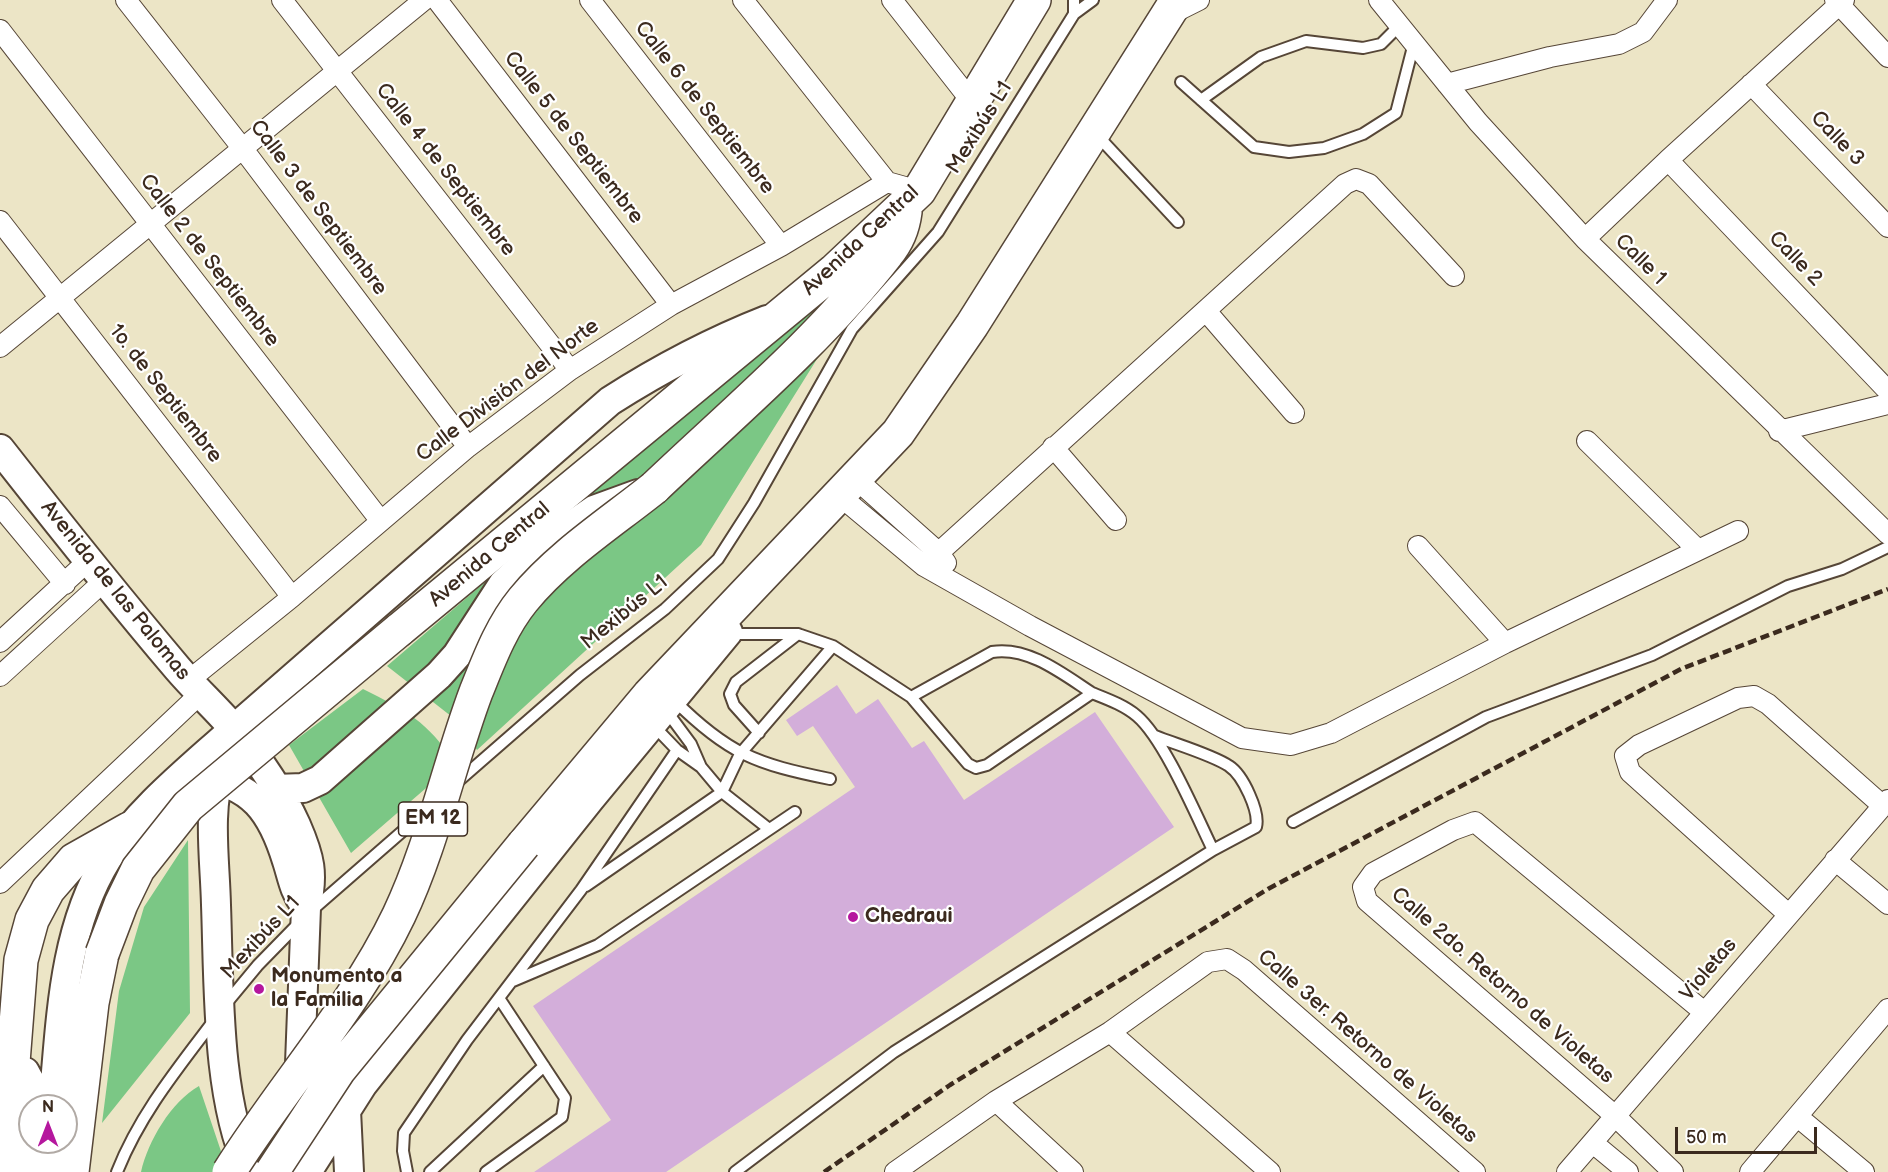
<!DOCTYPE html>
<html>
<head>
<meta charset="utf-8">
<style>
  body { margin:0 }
  #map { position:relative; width:1888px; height:1172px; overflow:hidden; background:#ece5c6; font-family:"Balsamiq Sans",sans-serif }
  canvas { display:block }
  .north { position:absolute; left:18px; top:1094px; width:60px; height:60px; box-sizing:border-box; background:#fff; border:2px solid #b1aaa5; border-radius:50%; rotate:0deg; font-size:16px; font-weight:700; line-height:24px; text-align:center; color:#3b2a1e }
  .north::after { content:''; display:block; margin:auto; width:21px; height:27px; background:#b5179e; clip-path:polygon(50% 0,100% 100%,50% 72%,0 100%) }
  .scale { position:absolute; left:1675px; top:1127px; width:142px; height:27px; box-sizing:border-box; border:3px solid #3b2a1e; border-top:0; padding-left:8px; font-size:18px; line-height:21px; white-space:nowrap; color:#3b2a1e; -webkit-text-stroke:4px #fff; paint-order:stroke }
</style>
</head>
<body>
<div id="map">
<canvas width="1888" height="1172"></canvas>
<div class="north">N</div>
<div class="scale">50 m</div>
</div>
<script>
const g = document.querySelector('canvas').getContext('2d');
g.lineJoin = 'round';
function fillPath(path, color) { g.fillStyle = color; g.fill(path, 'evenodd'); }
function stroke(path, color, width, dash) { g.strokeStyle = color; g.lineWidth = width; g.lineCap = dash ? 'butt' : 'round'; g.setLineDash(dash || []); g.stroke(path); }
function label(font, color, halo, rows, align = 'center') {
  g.font = font + ' "Balsamiq Sans",sans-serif'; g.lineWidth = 4.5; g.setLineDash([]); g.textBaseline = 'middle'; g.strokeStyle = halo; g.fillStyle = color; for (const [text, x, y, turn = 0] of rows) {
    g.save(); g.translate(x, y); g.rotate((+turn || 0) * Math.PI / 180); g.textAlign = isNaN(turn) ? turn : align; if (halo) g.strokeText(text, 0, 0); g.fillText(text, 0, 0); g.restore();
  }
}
const green = new Path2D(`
  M880,258L701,545L477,750L456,720L387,666L714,386Z
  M363,689C407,711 427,721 455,763L351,853L289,745Z
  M188,840L190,1013L102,1123L119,991L144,907Z
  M199,1086L228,1172H141C148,1141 171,1102 199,1086Z`);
const building = new Path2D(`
  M837,685L856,714L878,699L912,748L924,741L964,800L1095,712L1174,827L666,1172H534L611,1120L533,1006L855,787L813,726L797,736L786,720Z`);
const lane = new Path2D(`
  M1074,0V14
  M1181,82L1254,147L1289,152L1324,148L1363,134L1396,113L1414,43
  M1201,100L1261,57L1306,41L1363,48L1381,44L1401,24
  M1096,134L1178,222
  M729,634H798L833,646L911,697L968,764L976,768L987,765L1092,693C1063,674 1028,646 992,652L911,697
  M1092,693C1107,699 1124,705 1137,716C1164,739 1196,815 1213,850
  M674,700C728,754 756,764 830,779
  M665,709L691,744L701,767L722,792L769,829
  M652,724L677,750L701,767
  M759,733L734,705L730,694L736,682L798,634
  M455,784L580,675L665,609L718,559L754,503L852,329L938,232L1074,14L1093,0
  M1293,822L1486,717L1652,655L1788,586L1842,569L1888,547
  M586,886L722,792L740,754L833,646
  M311,911L428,809
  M513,981L598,945L795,812
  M224,1006L258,965L300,922
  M117,1172C140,1114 178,1068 215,1019
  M407,1172L403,1151L404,1133L467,1040L581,890L677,750
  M430,1172L544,1066
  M486,1172L562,1117L565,1098L499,998
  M735,1172L894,1052L1213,850L1256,827C1260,812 1243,775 1229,766C1213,755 1175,744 1155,736`);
const street = new Path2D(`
  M126,0L243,149L468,447
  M282,0L570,370
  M437,0L671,305
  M590,0L781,246
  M743,0L887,182L919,191
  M892,0L972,102
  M1379,0L1478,122L1585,239L1888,534
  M1835,0L1888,57
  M1169,15L1199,0
  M0,30L380,520
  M1447,84L1550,57L1619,44L1643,32L1667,0
  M1751,84L1888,227
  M1668,160L1888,391
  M0,221L292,597
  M1585,239L1668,160L1844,0
  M1206,311L1294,413
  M0,347L424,0
  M1779,431L1888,404
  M1587,441L1698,550
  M1053,447L1116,520
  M856,479L938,552L946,563
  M840,496L924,566L1030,626L1242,738L1291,745L1331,733L1505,643L1738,531
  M0,506L65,584
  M1418,546L1505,643
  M924,566L1345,184L1356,179L1369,184L1454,276
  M0,642L88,561
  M0,676L104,581
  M188,681L292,597L468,447L570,370L671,305L781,246L887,182
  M1835,860L1888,904
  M0,883L200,694
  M1788,914L1630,772L1625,756L1639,745L1738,698L1754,696L1768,704L1883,806
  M1110,1032L1270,1172
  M996,1101L1073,1172
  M1798,1117L1864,1172
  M1593,1143L1628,1172
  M895,1172L996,1101L1110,1032L1208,962L1227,959L1244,970L1475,1172
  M1567,1172L1888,800
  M1673,1172L1614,1115L1367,901L1363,887L1373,873L1453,830L1475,822L1704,1012
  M1750,1172L1888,1009`);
const secondary = new Path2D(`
  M0,449C58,523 117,597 178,669C196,690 216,708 234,729C257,757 281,792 296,825C310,857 314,874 306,908L299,1089L303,1172
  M221,768C207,811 215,860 216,905C219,984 216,1101 251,1172
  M199,777C252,783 272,812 287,861C292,876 294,891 304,904
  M275,789L303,788L320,780L439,675L457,655L503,584L553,538L594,510L638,494
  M25,1072L33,1087L32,1106
  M53,1106C61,1023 62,932 107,859C139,809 190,769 234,729L610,401C660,369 711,342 767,320
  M344,1110H346L349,1172
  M25,1172L30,1126
  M46,1172L49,1142
  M307,1172L363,1084L393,1046L590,799L728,632`);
const highway = new Path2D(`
  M654,488C733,413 820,340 887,254C897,242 903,228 905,212
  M399,630L834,271L919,191L1034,0
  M524,844L649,695L898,433L972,325L1177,0
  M9,1172L8,1126L21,960L32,920L48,890L74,860L129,829
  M72,1172L92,1003L102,954`);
const rail = new Path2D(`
  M824,1172L950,1085L1268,889L1681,669L1888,589`);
const highwayBridge = new Path2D(`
  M102,954L121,904L138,869L188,806L399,630
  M229,1172C283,1086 355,1007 399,915C432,846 449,764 476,692C489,660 501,627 523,600C559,556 610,523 654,488
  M272,1172L339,1070L524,844`);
const markers = [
  [853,917,6,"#b5179e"],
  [259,989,6,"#b5179e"]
];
const shields = [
  [433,819,69]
];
const shieldNames = [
  ["EM 12",433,819]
];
const streetNames = [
  ["Calle 6 de Septiembre",704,108,52],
  ["Mexibús L1",980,128,-58],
  ["Calle 5 de Septiembre",573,138,52],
  ["Calle 3",1837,139,46],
  ["Calle 4 de Septiembre",445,170,52],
  ["Calle 3 de Septiembre",318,208,53],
  ["Avenida Central",861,241,-43],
  ["Calle 2",1795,259,46],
  ["Calle 1",1640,260,45],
  ["Calle 2 de Septiembre",209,261,52],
  ["Calle División del Norte",508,391,-37],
  ["1o. de Septiembre",165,394,52],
  ["Avenida Central",490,555,-40],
  ["Avenida de las Palomas",115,591,51],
  ["Mexibús L1",625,613,-39],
  ["Mexibús L1",261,938,-47],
  ["Violetas",1709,970,-50],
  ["Calle 2do. Retorno de Violetas",1502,986,41],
  ["Calle 3er. Retorno de Violetas",1367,1047,41]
];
const poiNames = [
  ["Chedraui",865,917],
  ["Monumento a",271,977],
  ["la Familia",271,1001]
];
fillPath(green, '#7bc785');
fillPath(building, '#d3aeda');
stroke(lane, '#564637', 14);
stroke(street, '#564637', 22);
stroke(secondary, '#564637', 32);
stroke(highway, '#564637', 36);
stroke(lane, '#fff', 10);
stroke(street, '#fff', 20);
stroke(secondary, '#fff', 28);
stroke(highway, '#fff', 33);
stroke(rail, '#3b2a1e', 4.5, [9, 4.5]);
stroke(highwayBridge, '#564637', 36, []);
stroke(highwayBridge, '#fff', 33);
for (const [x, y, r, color] of markers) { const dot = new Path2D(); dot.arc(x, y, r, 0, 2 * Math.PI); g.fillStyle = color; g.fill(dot); stroke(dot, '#fff', 2); }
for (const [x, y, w] of shields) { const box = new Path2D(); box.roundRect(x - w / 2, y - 17, w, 34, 4.5); g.fillStyle = '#fff'; g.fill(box); stroke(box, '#3b2a1e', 1.5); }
label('bold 20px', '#3b2a1e', null, shieldNames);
label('21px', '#3b2a1e', '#fff', streetNames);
label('bold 21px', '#3b2a1e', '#fff', poiNames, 'left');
</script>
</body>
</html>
